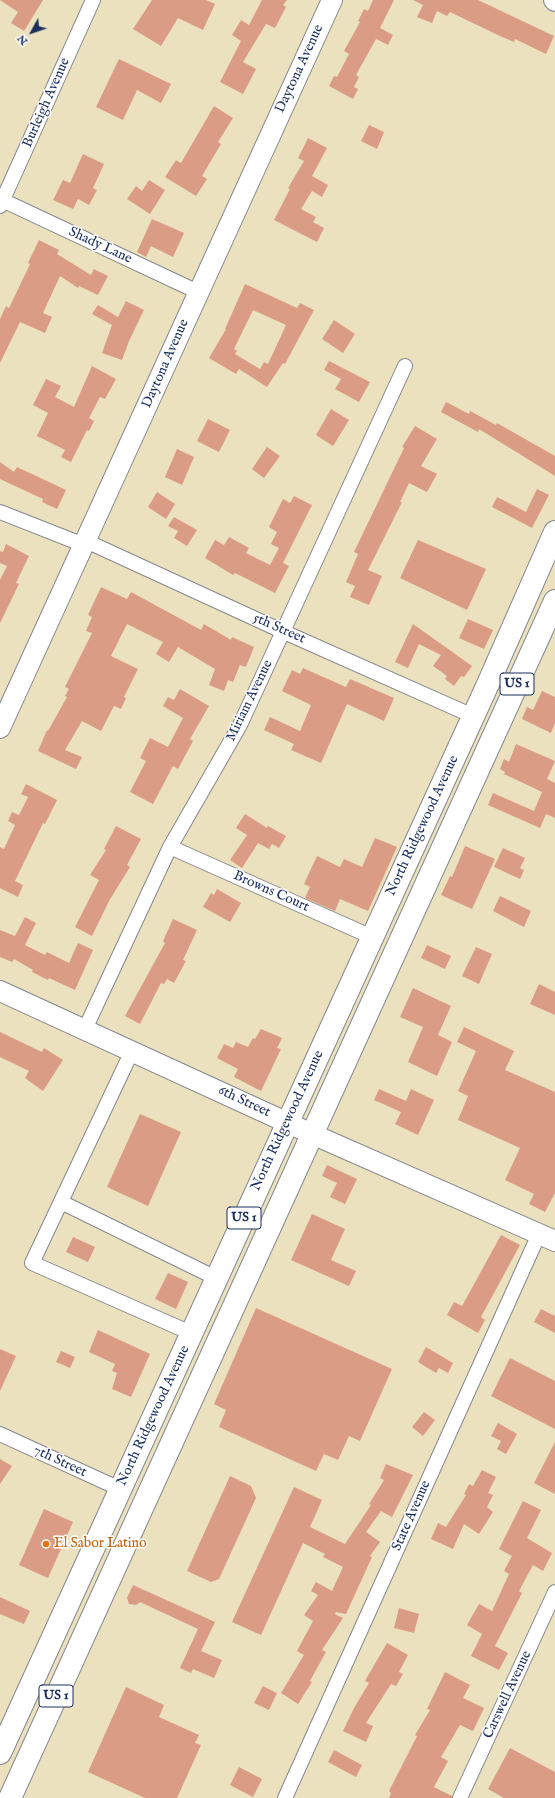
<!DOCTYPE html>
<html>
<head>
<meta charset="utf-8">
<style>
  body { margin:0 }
  #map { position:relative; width:555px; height:1798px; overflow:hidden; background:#ebe1be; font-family:"IM FELL English",serif }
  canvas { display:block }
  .north { position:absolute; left:12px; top:12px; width:40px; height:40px; -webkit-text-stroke:3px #fff; paint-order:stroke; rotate:230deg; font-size:11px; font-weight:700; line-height:16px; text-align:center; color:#1b2f5e }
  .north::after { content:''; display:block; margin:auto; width:14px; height:18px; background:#1b2f5e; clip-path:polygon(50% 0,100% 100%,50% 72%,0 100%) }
</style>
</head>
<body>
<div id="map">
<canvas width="555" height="1798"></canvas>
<div class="north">N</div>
</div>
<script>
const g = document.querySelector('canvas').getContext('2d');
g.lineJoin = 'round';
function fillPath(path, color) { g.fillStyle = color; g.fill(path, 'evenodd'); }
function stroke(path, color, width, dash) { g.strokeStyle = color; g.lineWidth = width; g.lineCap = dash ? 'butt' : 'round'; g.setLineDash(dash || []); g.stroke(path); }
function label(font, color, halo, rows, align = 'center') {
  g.font = font + ' "IM FELL English",serif'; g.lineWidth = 3; g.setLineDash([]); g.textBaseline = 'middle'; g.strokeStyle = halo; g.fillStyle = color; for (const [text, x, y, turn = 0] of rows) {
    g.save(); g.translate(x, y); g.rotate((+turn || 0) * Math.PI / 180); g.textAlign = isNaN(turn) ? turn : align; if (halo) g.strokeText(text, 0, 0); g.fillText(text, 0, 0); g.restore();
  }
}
const building = new Path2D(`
  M0,0H43L24,31L11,23L18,12Z
  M152,0H206L215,4L203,30L178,18L161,46L133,29Z
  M262,0H287L283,5L286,7L275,28L266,24L243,62L256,69L243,94L220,82L241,41L232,35L241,20L249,25Z
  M373,0H394L380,28L393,35L388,45L376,39L356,75L359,77L354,87L358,89L353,99L329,86L334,76L337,77L349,54L344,51L360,22L358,21L364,9L368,11Z
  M413,0H478L554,36L546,54L515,39L514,42L500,36L450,12L447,16L437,11L432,23L417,17L423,5Z
  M119,59L171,84L161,103L137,90L123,120L96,107Z
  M214,106L233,118L218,142L221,144L202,176L207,179L196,196L165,177L176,160L181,163Z
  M369,125L384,132L377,149L361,141Z
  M308,138L327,148L312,176L328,185L322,197L312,191L301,209L316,217L313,222L324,228L317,242L274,220L290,189L288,188L304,161L298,158Z
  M83,154L104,164L93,188L97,190L89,205L78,199L73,209L53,200L63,180L70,183Z
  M149,180L165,190L150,214L127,199L136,186L142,191Z
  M152,219L184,233L173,257L151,246L146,257L137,252Z
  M39,240L59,250L57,254L91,275L94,269L108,276L98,295L79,286L78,288L60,276L43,313L52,317L45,333L20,322L0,363V319L6,306L9,308L30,264L28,263Z
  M245,284L297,308L300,303L314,310L285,364L283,363L267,387L239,369L236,374L209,358L226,329H225ZM253,310L286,325L268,364L264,362L260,369L235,354L237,351L234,349Z
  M126,301L144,310L129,341L122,360L102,353L112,325L92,314L98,305L118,317Z
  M334,320L355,334L343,353L322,339Z
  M329,361L370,382L359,402L335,389L341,379L324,370Z
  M92,366L116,379L105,399L100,397L89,418L94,421L89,431L87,430L71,462L61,457L65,450L37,436L48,413L33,405L46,379L61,386L55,397L74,407Z
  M446,402L469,414L470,411L496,425L497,423L555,456V476L479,429L478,432L441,412Z
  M331,409L349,420L333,446L316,435Z
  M208,419L230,430L219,452L197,441Z
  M415,426L437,439L421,466L437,474L427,492L409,483L400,502H402L368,570L382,576L369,605L350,597L355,586L346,582L358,554L354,552L404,448L402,447Z
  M267,447L280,456L264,478L252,469Z
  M177,449L194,457L182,485L165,477Z
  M0,462L14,472L17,467L66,490L57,509L42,502L43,499L0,479Z
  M537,489L549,495L532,528L492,507L497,497L526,512Z
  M157,492L175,504L166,519L148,507Z
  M294,496L312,505L283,563L289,566L275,593L235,573L233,575L205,558L215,540L224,545L229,537L249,548L246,553L270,565L279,548L271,544L277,532L269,527L283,499L290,503Z
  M174,517L197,530L187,546L174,538L178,531L168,526Z
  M418,540L486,569L467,610L400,578Z
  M6,544L29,556L16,583L19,584L0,623V580L7,566L0,563V551L3,552Z
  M101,587L127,599L131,592L201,630L204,624L231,640L232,637L254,647L246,667L240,665L233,682L228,680L224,691L209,685L215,669L178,647L169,662L156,654L163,642L127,624L111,656L138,669L124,697L126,698L121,709L114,706L101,731L82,721L65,750L82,757L76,769L38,751L47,730L48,731L67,697L65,696L69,689L65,687L92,633L86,631L92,617L88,615Z
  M468,619L493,630L484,649L459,638Z
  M413,624L472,666L464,677L461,676L454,686L445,679L447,676L433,666L441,655L419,644L408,668L395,662Z
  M303,668L346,687L350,679L394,698L384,721L347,704L321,763L291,750L294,744L264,730L270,717L300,731L311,705L282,691L292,670L300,674Z
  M180,689L209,706L190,739L193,741L178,769L173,766L153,804L130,792L146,761L140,758L150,738L168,747L183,718L163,706L168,697L174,700Z
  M542,691L555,697V723L551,733L522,719L527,707L533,710Z
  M516,744L555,761L547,779L555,783V818L546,814L540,828L488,805L493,793L534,811L542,792L504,774L505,772L500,769L504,759L509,762Z
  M26,784L57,800L45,824L43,823L15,881L23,885L18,897L0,888V847L4,849L15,825L8,821L12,812L19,815L28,797L21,794Z
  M245,814L267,828L268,826L286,836L279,848L272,844L269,849L258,843L242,868L230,860L247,835L236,828Z
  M116,826L141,839L127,865L130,867L109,901L92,936L75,927L99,880L90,875L106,850L104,849Z
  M375,838L397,847L368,911L340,899L335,911L305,898L310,887L304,884L317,856L340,867L344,859L362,867Z
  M465,846L495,859L472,909L441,895L450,876L452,877Z
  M503,848L525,858L520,868L524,870L520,879L494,867Z
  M217,889L241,903L230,922L203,907L211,893L214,895Z
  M500,896L531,911L524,927L493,911Z
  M25,917L36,923L25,945L45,955L47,952L69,963L78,943L93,950L75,990L49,978L48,980L32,972L33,970L14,959L12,962L0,957V930L15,936Z
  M173,919L197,930L183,960L186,961L174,983L167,979L164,984L161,983L140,1024L125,1016L165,943L163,941Z
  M427,945L451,956L445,969L421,958Z
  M476,947L492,954L479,984L462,976Z
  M539,984L555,992V1015L530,1004Z
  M413,988L451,1006L438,1035L452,1042L437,1076L408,1062L423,1027L400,1017Z
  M464,1027L514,1051L505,1070L555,1092V1193L545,1212L529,1204L534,1194L505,1180L520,1148L458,1120L468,1096L458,1091L476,1051L457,1042Z
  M261,1029L282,1038L277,1048L281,1049L261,1091L234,1077L238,1069L217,1058L224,1044L233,1048L236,1042L248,1047L253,1038L255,1039Z
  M0,1032L42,1052L44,1048L63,1060L43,1091L25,1078L29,1071L0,1057Z
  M379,1089L406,1101L411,1089L434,1100L418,1135L395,1124L401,1112L374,1100Z
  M140,1114L181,1132L148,1206L107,1187Z
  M327,1165L357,1179L345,1204L330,1197L337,1183L322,1176Z
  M312,1214L345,1229L331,1260L356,1271L349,1286L291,1260Z
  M501,1235L520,1245L481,1317L485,1320L478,1333L447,1315L454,1302L462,1306Z
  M73,1237L95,1247L88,1262L66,1252Z
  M168,1273L188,1282L176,1309L155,1299Z
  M256,1308L392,1369L360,1441L349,1436L338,1460L324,1454L316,1471L219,1427L226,1410L214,1404Z
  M541,1309L555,1316V1333L534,1322Z
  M98,1330L150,1354L131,1397L112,1389L117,1373L112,1371L115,1364L89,1352Z
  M426,1347L453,1363L448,1373L439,1368L436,1373L418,1362Z
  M0,1349L16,1356L0,1391Z
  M61,1351L75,1357L70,1368L56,1362Z
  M510,1358L555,1381V1429L491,1396Z
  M424,1412L435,1420L423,1436L412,1427Z
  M498,1423L517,1434L506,1454L497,1449L501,1441L491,1436Z
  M555,1442V1494L534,1483Z
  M0,1459L12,1466L0,1484Z
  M386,1464L413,1475L392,1517L381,1511L366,1532L380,1542L370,1556L372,1557L346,1614L336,1612L335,1614L343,1618L322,1650L326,1652L310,1681L312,1682L298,1704L281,1693L304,1655L297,1651L313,1621L304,1615L318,1595L311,1591L316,1582L332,1591L343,1567L323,1557L325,1554L303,1543L261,1635L232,1622L294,1487L322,1500L310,1527L345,1544L371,1505L369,1504L384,1480L380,1478Z
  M482,1470L496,1477L488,1493L493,1495L487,1507L493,1512L479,1534L464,1524L453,1549L431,1539L438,1523L446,1527L466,1495L464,1494L469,1484L473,1486Z
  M230,1476L251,1486L256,1498L219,1579L211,1582L187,1571Z
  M523,1501L541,1510L527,1538L552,1553L543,1571L533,1565L519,1591L522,1593L495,1646L508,1653L499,1670L471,1656L482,1634L467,1625L479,1604L492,1611L509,1574L504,1571L512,1556L499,1549Z
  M44,1509L73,1522L48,1578L19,1565Z
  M133,1585L215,1622L201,1651L222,1660L214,1678L193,1669L191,1673L180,1668L198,1629L140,1602L136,1605L129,1604L127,1598Z
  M0,1597L30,1611L24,1624L0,1614Z
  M399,1608L419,1614L414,1633L394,1628Z
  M387,1643L408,1655L399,1672L403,1674L396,1686L391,1684L366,1723L373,1726L366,1742L343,1731L354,1708L369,1683L365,1681Z
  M445,1672L470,1685L463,1698L484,1708L473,1731L460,1725L441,1757L448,1761L434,1787L452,1796V1798H389L391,1793L389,1791L417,1736L415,1735L430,1710L427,1709Z
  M263,1686L277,1693L269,1710L254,1703Z
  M126,1687L164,1705L159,1717L199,1735L195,1743L201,1745L177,1798H145L88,1772Z
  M510,1748L555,1772V1798H504L488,1789Z
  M334,1750L362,1765L356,1777L328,1762Z
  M239,1767L262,1779L253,1797L230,1785Z`);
const street = new Path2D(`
  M0,199L198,292
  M0,206L93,0
  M0,512L84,545
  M86,541L284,632L473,716
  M170,847L372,937
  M85,1029L170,847L240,725L405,366
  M132,1051L32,1263L191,1333
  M61,1202L216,1278
  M0,1434L120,1489
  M285,1798L539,1234
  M460,1798L555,1592`);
const secondary = new Path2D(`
  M554,0L555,1
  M0,728L332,0
  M0,991L312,1134L555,1241`);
const primary = new Path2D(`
  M0,1753L488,684L555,532
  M10,1798L555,601`);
const markers = [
  [46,1544,4,"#e8710a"]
];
const shields = [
  [517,684,34],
  [244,1218,34],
  [56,1696,34]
];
const shieldNames = [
  ["US 1",517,684],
  ["US 1",244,1218],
  ["US 1",56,1696]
];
const streetNames = [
  ["Daytona Avenue",300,69,-65],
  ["Burleigh Avenue",47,103,-66],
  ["Shady Lane",100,246,25],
  ["Daytona Avenue",166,364,-66],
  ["5th Street",279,629,24],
  ["Miriam Avenue",250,701,-64],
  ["North Ridgewood Avenue",423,826,-65],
  ["Browns Court",271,892,24],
  ["6th Street",244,1102,25],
  ["North Ridgewood Avenue",288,1121,-65],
  ["North Ridgewood Avenue",154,1416,-65],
  ["7th Street",60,1462,25],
  ["State Avenue",412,1516,-66],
  ["Carswell Avenue",508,1695,-65]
];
const foodNames = [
  ["El Sabor Latino",54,1544]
];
fillPath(building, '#db9c85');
stroke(street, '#83888e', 16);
stroke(secondary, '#83888e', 22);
stroke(primary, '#83888e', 24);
stroke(street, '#fff', 14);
stroke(secondary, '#fff', 20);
stroke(primary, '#fff', 22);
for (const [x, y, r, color] of markers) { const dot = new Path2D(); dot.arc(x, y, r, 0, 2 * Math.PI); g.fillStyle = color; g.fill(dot); stroke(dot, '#fff', 1.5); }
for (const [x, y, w] of shields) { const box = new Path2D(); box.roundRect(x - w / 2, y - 11, w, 22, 3); g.fillStyle = '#fff'; g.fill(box); stroke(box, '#1b2f5e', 1); }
label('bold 13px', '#1b2f5e', null, shieldNames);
label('14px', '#1b2f5e', '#fff', streetNames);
label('14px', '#c56008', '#fff', foodNames, 'left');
</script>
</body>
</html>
